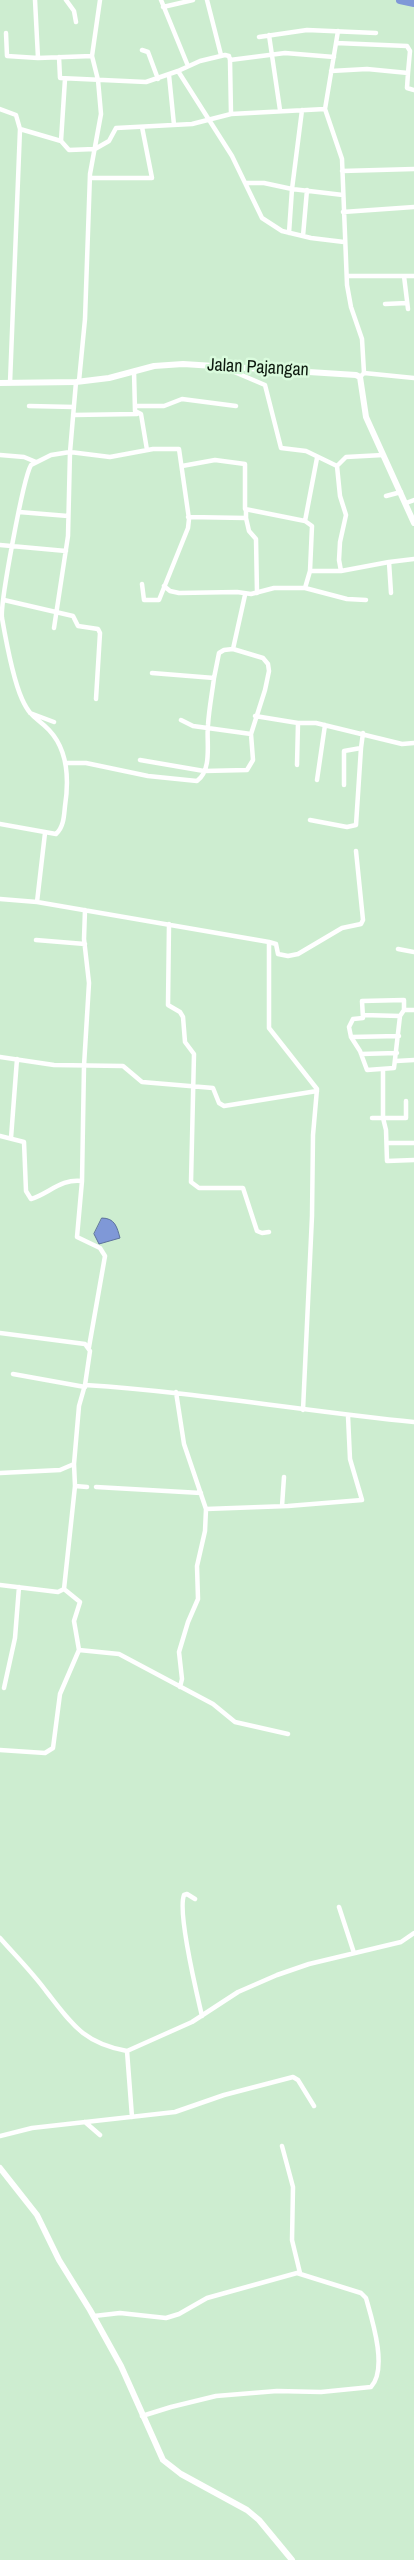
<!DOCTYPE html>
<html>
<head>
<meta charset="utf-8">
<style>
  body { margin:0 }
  canvas { display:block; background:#cdedd0 }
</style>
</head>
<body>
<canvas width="414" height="2560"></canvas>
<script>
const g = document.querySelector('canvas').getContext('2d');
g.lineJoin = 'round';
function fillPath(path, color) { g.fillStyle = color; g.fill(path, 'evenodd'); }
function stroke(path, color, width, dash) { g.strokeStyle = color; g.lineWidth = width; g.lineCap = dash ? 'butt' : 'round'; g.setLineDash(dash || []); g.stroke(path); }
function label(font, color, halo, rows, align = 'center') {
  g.font = font + ' "Archivo Narrow",sans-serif'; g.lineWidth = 5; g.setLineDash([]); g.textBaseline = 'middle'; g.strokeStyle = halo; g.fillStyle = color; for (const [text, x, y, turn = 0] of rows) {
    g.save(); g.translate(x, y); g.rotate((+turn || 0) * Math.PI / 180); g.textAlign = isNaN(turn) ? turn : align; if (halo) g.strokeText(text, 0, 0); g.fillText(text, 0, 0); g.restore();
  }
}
const water = new Path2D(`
  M102,1218C115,1218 117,1227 120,1238L99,1244L94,1234Z`);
const river = new Path2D(`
  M400,0L414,3`);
const street = new Path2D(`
  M66,0L74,11L76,22
  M161,0L188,66
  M207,0L221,55
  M163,7L193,0
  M338,31L325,109L342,159L347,285L351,307L362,339L364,373L360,377
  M6,33L7,56L38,58L35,0
  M269,35L280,110
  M259,37L307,30L376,33
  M336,43L407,46L410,51L408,73
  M142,50L148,52L158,79
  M59,57L60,78L146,82L178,71L232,156L262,218L282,231L311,238L344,242
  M38,58L92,56
  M178,71L200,61L225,55L229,56L230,60
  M331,71L367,69L408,73L407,88L414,90
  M169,75L174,125
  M0,109L16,115L20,129L10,383
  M302,110L292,189L343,195
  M231,114L230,60L285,53L334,57
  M20,129L61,141L69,150L95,149L109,141L116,128L192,124L231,114L325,109
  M61,141L65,79
  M342,171L414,169
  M90,178H152L142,127
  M245,183H264L292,189L289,233
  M343,212L414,207
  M303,236L307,190
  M347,276H404L408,309
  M404,276H414
  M385,304L407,303
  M225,368L265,385L281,448L306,451L337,466L346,457L383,455
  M134,371L135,411L141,414L147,450
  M364,373L414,378
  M79,381L85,319L90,174L101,114L98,80L92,56L100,0
  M29,406L74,407
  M136,406H164L182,399L236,406
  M73,415L137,414
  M0,455L24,457L36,462
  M182,466L215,460L245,464V509L305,521L317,458
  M337,466L340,496L346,515L340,542L339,560L341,571
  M386,496L401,492
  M406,503L414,500
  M19,512L68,516
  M188,517L246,518V510
  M246,518L249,531L256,539L257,593
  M305,521L312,526L310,571H341L389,562
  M0,545L66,551
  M164,586L170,591L179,593L237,592L251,594L274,588H305L347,599L366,600
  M305,588L310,571
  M391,593L389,562L414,559
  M4,600L73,616L78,626L98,629L100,633L96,699
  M54,628L68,536L70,452L76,382
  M152,673L214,678L219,653L224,650L233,649
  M30,713L54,722
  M255,716L298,723H316L402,744L414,743
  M181,720L193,726L251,734
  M140,760L204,771L247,770L253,760L251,734L265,690L269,671L268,664L263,658L233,649L245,595
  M66,763H86L148,776L197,781C213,769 206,741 208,725C209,709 212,694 214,678
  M297,765L298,723
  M317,780L325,725
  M344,785V751L361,748L363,733
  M310,820L347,827L356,825L361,748
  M0,824L56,834C64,827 64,815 65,806C69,780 68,750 49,730C37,717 31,719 22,699C13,679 6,641 2,618C0,604 23,479 31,465L51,455L70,452L110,457L153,449H179L189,519L188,528L159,600H144L142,584
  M0,899L37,902L269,942V1028L317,1089L313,1135L312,1216L303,1410
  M37,902L45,833
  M169,924L168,1005L180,1012L183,1017L185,1042L194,1054L191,1182L199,1188H243L257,1231L262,1233L269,1232
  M36,940L85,944
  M269,942L276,944L278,954L288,956L298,954L342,928L361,924L363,920L356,851
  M398,949L414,952
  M363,1015L400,1016
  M399,1036L351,1037L349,1027L353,1019L363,1018L362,1001L404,1000V1010H414
  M351,1037L360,1051L367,1070L394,1068L400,1016L404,1010
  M361,1054L397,1053
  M0,1057L54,1065L123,1066L142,1082L213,1088L219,1103L224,1106L317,1091
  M396,1061L414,1060
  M383,1069V1118L386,1130L387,1161L414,1160
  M372,1118H406V1101
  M0,1136L24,1142L26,1191L31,1199C48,1194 62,1178 82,1181L84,1066L89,983L84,939L85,910
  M11,1138L17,1059
  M387,1143H414
  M82,1181L77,1237L100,1248L105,1256L89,1347
  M0,1333L85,1344L90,1351L85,1385
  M13,1374L85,1387
  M176,1392L184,1444L206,1509L205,1531L197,1566L198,1599L188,1622L179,1652L182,1679L180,1687
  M0,1473L60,1470L74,1464L79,1406L85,1385C195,1392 304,1411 414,1422
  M75,1486L87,1487
  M96,1487L201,1493
  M282,1506L284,1477
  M206,1509L288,1506L362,1500L350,1459L348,1416
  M0,1585L58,1592L64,1589L75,1486L74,1464
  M79,1650L119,1654L213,1704L235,1722L288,1734
  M4,1688L15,1638L19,1587
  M0,1750L45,1753L53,1748L60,1694L79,1650L74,1621L80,1602L64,1589
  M195,1899L187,1894L184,1895C177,1913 197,1994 202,2016
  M339,1907L354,1953
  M0,1938C15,1955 32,1972 46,1991C72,2024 83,2043 127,2051L132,2117
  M127,2051L192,2022L238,1992L277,1975L309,1964L401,1942L414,1933
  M85,2122L100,2135
  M0,2136L32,2128L175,2112L224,2095L293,2077L298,2080L314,2106
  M282,2146L293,2187L292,2240L300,2273
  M94,2316L120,2313L166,2318L179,2314L207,2298L297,2273L361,2293L366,2298C372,2319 388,2369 371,2387L321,2392L277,2391L216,2396L171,2407L142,2416`);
const secondary = new Path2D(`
  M0,383L76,382L109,378L154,366L183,364L356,375L360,377L366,417L414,523
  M0,2168L37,2215L59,2260L90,2310L121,2366L163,2460L181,2474L247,2510L259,2520L292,2560`);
const streetNames = [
  ["Jalan Pajangan",258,368,3]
];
fillPath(water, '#7f98d7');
stroke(water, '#5d729b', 1);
stroke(river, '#7f98d7', 8);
stroke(street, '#fff', 4.5);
stroke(secondary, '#fff', 6);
label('18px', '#0e1a0f', '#dafbdd', streetNames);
</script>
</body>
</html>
